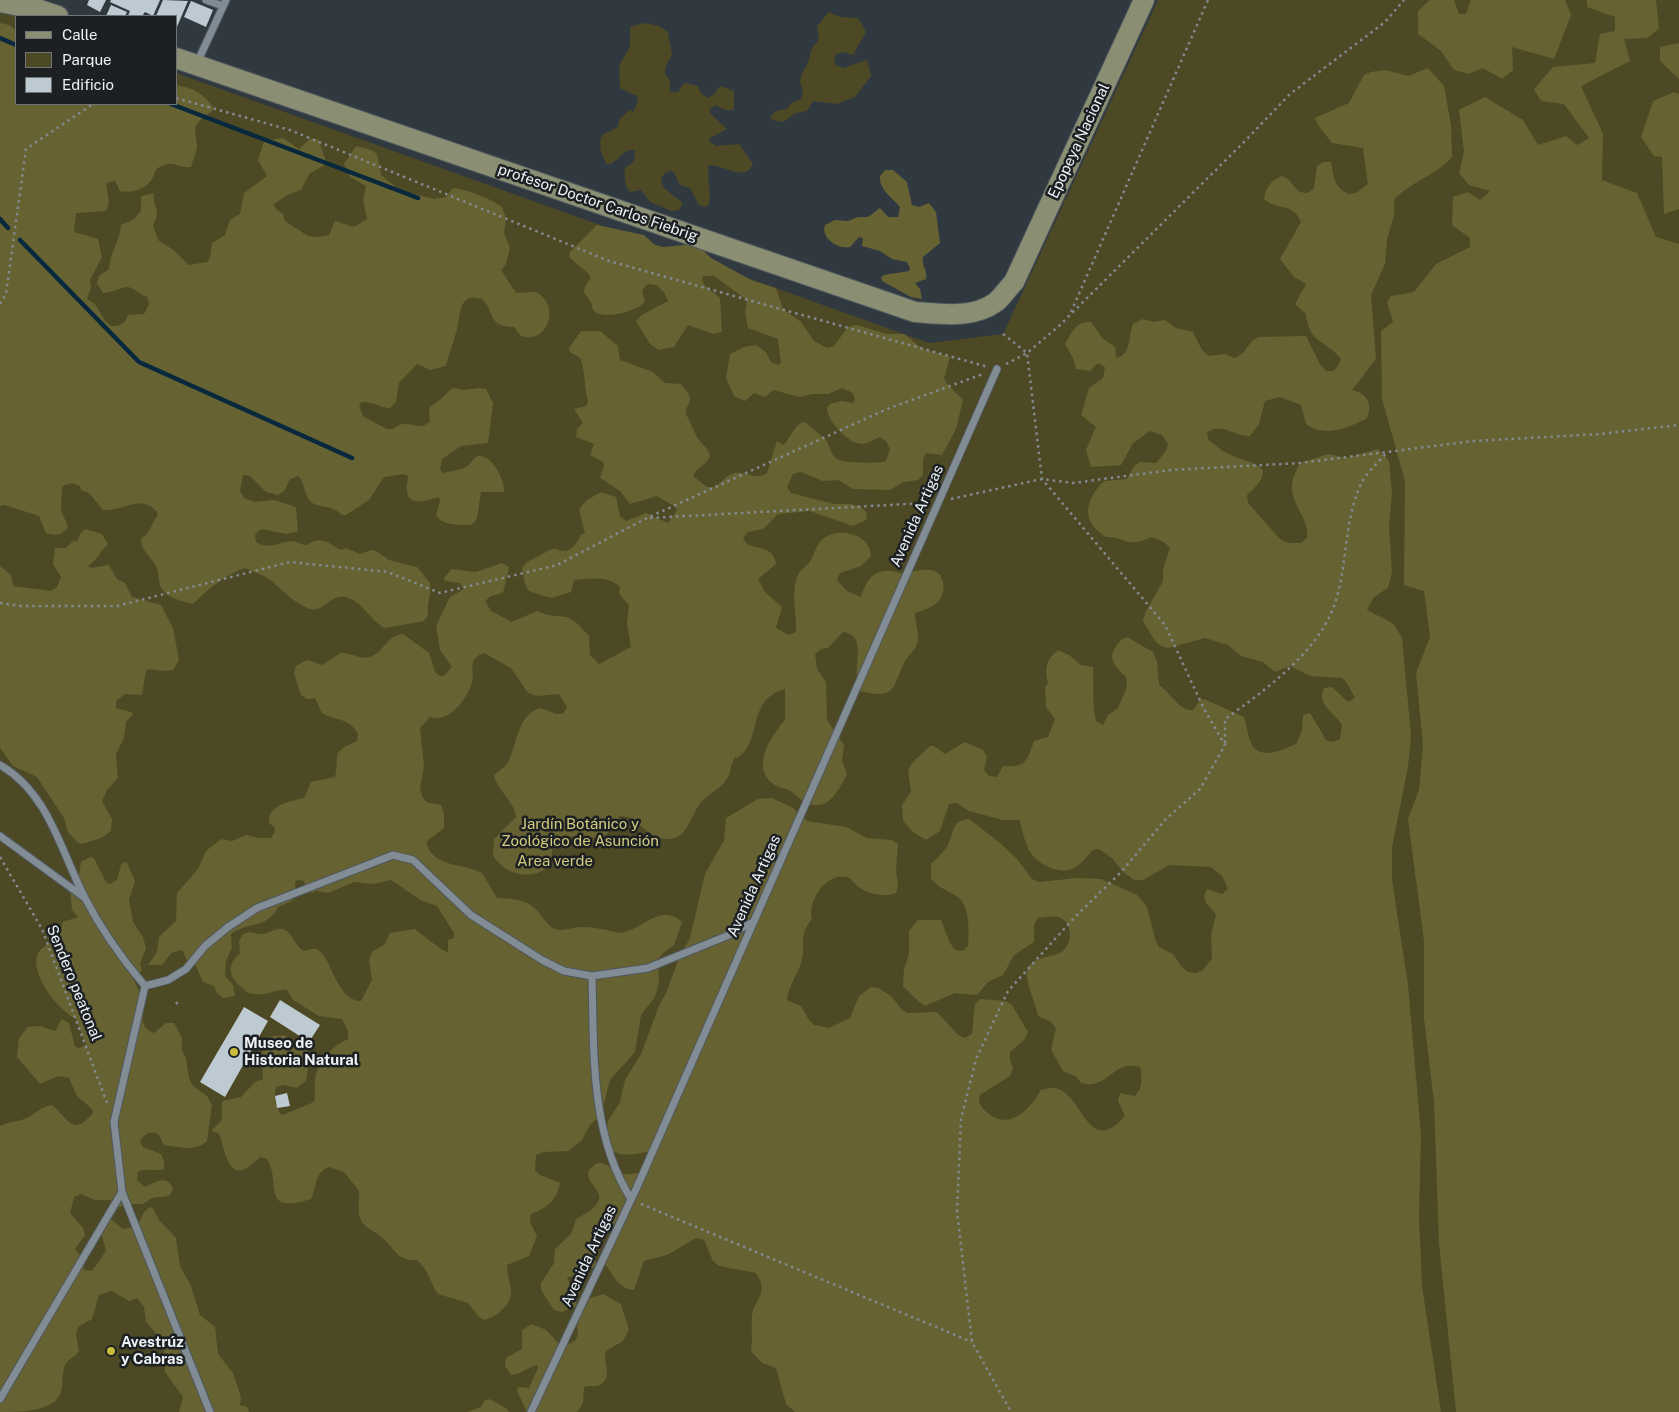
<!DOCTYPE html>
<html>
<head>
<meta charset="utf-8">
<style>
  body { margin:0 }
  #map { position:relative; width:1679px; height:1412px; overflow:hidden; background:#303940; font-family:"Public Sans",sans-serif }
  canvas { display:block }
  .legend { position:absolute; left:15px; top:15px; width:162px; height:90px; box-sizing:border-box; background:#1c2023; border:1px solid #707478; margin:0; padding:6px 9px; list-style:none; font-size:15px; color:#edf3f7 }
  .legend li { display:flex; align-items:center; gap:10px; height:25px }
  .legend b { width:25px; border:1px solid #707478 }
</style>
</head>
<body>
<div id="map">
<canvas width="1679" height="1412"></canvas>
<ul class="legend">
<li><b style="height:6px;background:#8a8e72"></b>Calle</li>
<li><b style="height:14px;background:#4d4925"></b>Parque</li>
<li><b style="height:14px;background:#becad2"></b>Edificio</li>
</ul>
</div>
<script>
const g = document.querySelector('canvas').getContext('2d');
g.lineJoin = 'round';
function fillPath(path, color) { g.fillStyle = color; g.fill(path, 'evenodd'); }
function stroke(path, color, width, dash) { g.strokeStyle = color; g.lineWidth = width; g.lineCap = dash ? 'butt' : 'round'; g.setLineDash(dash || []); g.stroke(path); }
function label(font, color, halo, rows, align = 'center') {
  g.font = font + ' "Public Sans",sans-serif'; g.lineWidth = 5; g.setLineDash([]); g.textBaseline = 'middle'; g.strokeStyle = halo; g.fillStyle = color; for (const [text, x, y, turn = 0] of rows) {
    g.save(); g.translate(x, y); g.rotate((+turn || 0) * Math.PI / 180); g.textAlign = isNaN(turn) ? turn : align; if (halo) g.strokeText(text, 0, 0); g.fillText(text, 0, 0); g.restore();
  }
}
const green = new Path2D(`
  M1158,0H1679V1412H0V10L17,16L16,104H176V73L929,343L1003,334Z
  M829,12L840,17L858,18L866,32L853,55L842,52L836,55L834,58L836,65L843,68L867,60L871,76L855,97L837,104L813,101L807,111L796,113L783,122L772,120L771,116L776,111L787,109L791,103L801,99L803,90L800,83L802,73L808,63L812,48L819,40L817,26Z
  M644,23L659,26L668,32L672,55L666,66L665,74L670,80V92H678L684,83L698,86L701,93L707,98L713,95L720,86L734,91V110H725L715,105L710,109V113L727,129L710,138L709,141L716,146L739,144L753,164C745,184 721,162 708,166L710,200L707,207L699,205L690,188L680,185L673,171H669L663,175L661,182L665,189L683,203L679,210L672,211L650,202L641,190L630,192C625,187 624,175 625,168L634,161L635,150H628L611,164H607C601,156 598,144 602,135L618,127L619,120L630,109L633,113L638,100L637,96L620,88L619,66L630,46V27Z`);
const forest = new Path2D(`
  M1430,0H1454L1459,14H1466L1471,0H1565L1571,15L1554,59L1512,47L1513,70L1502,79L1483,68L1469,74L1454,70L1441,51L1418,34V11Z
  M1587,0H1656L1659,29L1647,38L1624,39L1630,61L1581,86L1603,134L1602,180L1637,193L1656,237L1679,244V1412H1456L1439,1243L1434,1102L1424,1018V941L1408,819L1419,790L1423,746L1416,673L1430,637L1424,591L1404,585L1405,481L1382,399L1381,331L1393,322L1387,302L1391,296L1414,292L1436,264L1470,247V238L1452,225L1453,197L1468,192L1480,200L1490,191L1469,185L1459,173L1464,152L1459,110L1485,97L1523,120L1538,145L1566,136L1577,145L1589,138L1564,104L1541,101L1534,89L1553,67L1595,63L1600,34L1615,31V17L1587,7Z
  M0,23L9,25L16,30V104H176V85C193,88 203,93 213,107L212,111L199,121L195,127L197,148L191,167C182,169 174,161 164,165C152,170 157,171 152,179C146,189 130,194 120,191L115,181L106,183L109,203L106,211L76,213L74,232L98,239L102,257L90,280L91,288L87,299L95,304L105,321L111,326C121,326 125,324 128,315L144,314L149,304L147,297C141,295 134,288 128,287C120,287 113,293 103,293L97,283L99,276L109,269C110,251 120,242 121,225L134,219L141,211V196L154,193C151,206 163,209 153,225L158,240L175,251L188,265L207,262L210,258L212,243L225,235L230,220L240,214L244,193L267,176L258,160L264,141L283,138L299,149L310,139H318L327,164L310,173L301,190L287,195L274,204L275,208L283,214L285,221L308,236L316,237L329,235L335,221L354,227L367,219L363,200L366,186L350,177L344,164L356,146L371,150L377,154L381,175L401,191L434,199L446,197L453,188C464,188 494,200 502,207L506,218L504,233L510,248L506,264L501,270L516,293L536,292C562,306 547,345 521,336L514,327C487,327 495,311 482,299C458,291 461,315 457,329C454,341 449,353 446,366L430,370L417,364L399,383L396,402L390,408C380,408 373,401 362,402L359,405L363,416C366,418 386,429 388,429C394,430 397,425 403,424C414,423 420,430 430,422C429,403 427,410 441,399C445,396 448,391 453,388L464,390L479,388L486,389L493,403L488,443L461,446L442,459L440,470L443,473C447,472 464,469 466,467C471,464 473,458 478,456C491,453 506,482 504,492H481L477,519L471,525C460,525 444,526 436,516L440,501L439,497C430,499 410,508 407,492C406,487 408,481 408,476L404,474L384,477L369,500L346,515H342C330,503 318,509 310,501C304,494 305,482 298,476L290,479L285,490L278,495L266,492L250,476L243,475L240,491L244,498L255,502L274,500L296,507L298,531L287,534L261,529L255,534L256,542C270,550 277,543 291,541C297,541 301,545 307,545C322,535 327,543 341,550L346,548L360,554L371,550L376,551L389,560L417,567L430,583C432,595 426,604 428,615L424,621L385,628C370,621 362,600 345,597C329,594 323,615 307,608C293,602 284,592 273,582C265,575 254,572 245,568C226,574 207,590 193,604C181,601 164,597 160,585C158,578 159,572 156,566C150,555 141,551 141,539L147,534L158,514C144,492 122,512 103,510L89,493L81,490L80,486C73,482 68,483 62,487L61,511L68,526C63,536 55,536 46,533L39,516L5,505L0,506Z
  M1679,43V79L1660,61V47Z
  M1428,68L1444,86L1451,125L1452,157C1436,176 1411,181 1394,200V216L1387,239L1385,264L1371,295L1376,359L1352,390C1366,393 1373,403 1367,418C1349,428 1324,438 1306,424L1301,405L1280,397L1265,401L1259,424L1250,436C1233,436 1223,422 1207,432L1208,439C1214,444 1220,450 1227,453C1249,465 1284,463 1247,495L1248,503L1280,539L1288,543H1301L1307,538C1310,518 1291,506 1292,486C1292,478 1297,470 1300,463L1328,454L1346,458L1378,449L1389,461L1392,493L1389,524L1392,572L1388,588L1374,597L1367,610L1394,624L1402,638L1411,735L1408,767L1392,847V880L1408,985L1421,1135L1419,1216L1422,1286L1441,1412H795L786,1404L776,1368L762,1363L751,1351C753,1339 751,1328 752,1316C754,1299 770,1293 756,1273L719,1266L713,1261L704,1240L696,1238L667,1255L644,1261L634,1290C618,1289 612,1273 603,1261L618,1230L615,1223L595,1236L592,1243L596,1266L567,1278L577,1299L576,1306L562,1312L554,1310L541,1290V1283L554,1263L555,1249L571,1234L576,1219C624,1194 582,1188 589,1170C602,1155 607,1168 620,1173C627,1176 637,1173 644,1171L650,1151C637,1154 624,1157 612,1151L607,1128L608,1121L620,1102L625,1080L641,1054L659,1006L666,993L679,958L690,938L705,874L724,840L726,818L758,799L772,798L793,808L807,821L846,827L867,838L892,840L898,844L896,870L898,885L896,893C886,898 867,894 859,887C854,884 852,879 847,877C827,872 807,900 812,919C798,936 806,942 802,959C799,974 788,985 787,1000L801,1006L809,1020L814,1025L829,1028L850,1018L859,996L871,987L879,988L892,997L902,1010L908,1013L937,1012L958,1035L965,1038L972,1034L975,1004L980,999L1005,1001L1012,1005L1028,1032L1025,1039L1010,1052V1060L1013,1068L1010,1076L980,1095L979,1103C1001,1135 1026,1116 1041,1090C1046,1089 1052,1087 1056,1088C1084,1096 1088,1158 1125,1116L1118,1101L1120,1093L1135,1096C1143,1087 1142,1078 1140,1067C1112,1059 1108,1091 1081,1083L1077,1077L1063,1071L1051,1050L1056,1028L1051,1022L1038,1016C1036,1004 1025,981 1027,971C1030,956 1054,958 1063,951C1072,943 1073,924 1061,918C1054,915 1045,917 1038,918L1034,925V942L1014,955L1003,975L988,982L977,995L955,993L925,1006L919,1002L903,986L904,969L909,954V931L918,920H941L950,943L955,950L963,951L968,946C969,933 970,906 958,897C947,890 942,890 931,879V864C937,858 944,852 948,845C954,832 952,820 969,819L999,842L1017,859L1032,879L1039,882L1077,878L1101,879L1137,895L1147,907L1155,939L1159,947L1173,954L1181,966L1188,972L1196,973L1203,970L1212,958L1211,935L1216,914L1206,903L1204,896L1207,889L1222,894L1228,889L1222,876L1211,867L1170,865L1143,880H1134L1122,871L1112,858L1099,849L1093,850C1088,855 1082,863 1076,867C1061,877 1036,864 1029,850C1024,841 1023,830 1019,820H1003L969,811L957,803L949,804L940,831L926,840L913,832L903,821L902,805L911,792L908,770L912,763L930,746H934L945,754L965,742L983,750L987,757L984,770L989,776L997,777L1003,766C1026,768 1027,761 1034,741L1048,737L1055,719L1046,707L1045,687L1048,684C1045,668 1045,661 1058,650L1069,655L1081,665L1093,667C1094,686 1092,703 1096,721L1103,725L1108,715L1118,708L1127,687L1126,677C1116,668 1106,658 1117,645C1120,641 1122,639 1127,637L1153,652L1157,661L1159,685C1170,692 1180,712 1193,710L1200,700L1204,699L1244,717C1247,725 1247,733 1250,741C1258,762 1282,750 1296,744L1302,730L1303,715L1310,713L1326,740L1333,742L1340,739L1342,725C1334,712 1316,704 1324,688L1332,687L1348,702L1355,698L1347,683L1342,678L1310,676L1290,666L1275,672L1263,662L1241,656L1228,645L1205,638L1168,648L1161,646L1155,641L1143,621L1145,613L1163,581V570L1170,548L1164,542L1151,537C1125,549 1128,537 1106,537C1080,521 1085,500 1104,481L1127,479L1134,466L1140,462L1156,463L1166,451L1168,444L1162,435L1150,431L1133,443L1121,465L1091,467L1086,450L1096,427L1081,415L1082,412L1089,388L1103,378L1105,367L1098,363L1090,371L1076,369L1073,358L1065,344C1072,332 1076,321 1091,322L1103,339L1115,347L1116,358C1132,354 1128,336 1133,324L1143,319L1154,322L1165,320L1176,328L1193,332L1202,350L1209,356L1225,354L1235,358L1243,353L1252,341L1259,337L1306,336L1320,364L1326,371H1333L1338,366L1341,359C1326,340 1309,344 1306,314L1295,304L1306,284L1294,277L1280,259L1301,222C1293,202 1277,211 1264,199C1266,187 1270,181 1282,176L1289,180L1299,192L1308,193L1314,188L1317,166L1323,162H1331C1334,177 1334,188 1349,194L1356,193L1368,184L1363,148L1332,143L1318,125L1315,118L1349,103L1364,75L1371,72L1385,70L1408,76Z
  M1674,92L1679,94V209L1664,214L1662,157L1654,156L1641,137L1653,101Z
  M885,170H893L907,182L912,205L919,207L929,203L936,212L940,243L923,257C921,266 928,270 926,279L915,283L920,289L922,299L911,297L882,281L881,277L884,275L909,271L910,268L907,262L892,259L880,251L862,246L863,238L859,237L850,247C839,250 820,238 825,225L835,220L848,221L858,217H868L880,208L888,217H898L900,207C892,197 879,190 880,176Z
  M597,225L644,235L655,245L663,247L694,244L700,247L711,258L753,281L776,288L783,309L801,322L814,341L827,348L834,346L848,327L856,325L887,334H904L921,348L950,357L944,378L947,384L963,400L956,429L942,455L926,453L923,459V475L918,480L903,482L890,490L853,489L838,480L823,481L801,472L793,474L787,487L791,493L834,504H851L861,507L867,513L866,520L853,526L810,511L778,514L763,529L748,532L743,538L747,544C760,550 774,547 776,564L758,579L765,592L782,607L776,628L789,635L796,632C797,614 790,592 798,575C800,570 804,568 808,564C815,556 815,544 824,538C840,526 871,535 871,556L861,566L840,573L837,580L847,591L861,597C865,584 871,570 889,571C894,571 899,573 904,573C913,572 922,568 931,570C945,572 947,591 939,601C933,608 923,610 915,613C915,622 919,632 918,640C916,652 908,654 904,663C892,688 896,700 860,691C850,671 870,635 843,632L828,648L821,649L815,654L817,669L826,682L827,720L844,745L842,760L847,774C838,792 826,815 803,801C798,798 795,794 791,791C785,788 779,788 773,784C750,766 772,735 785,720V689C745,700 764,742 736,759V756C731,763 731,770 728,777C722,789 710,792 702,801C689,815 689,845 659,838C643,833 638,816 620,816L607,834L601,838L558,836L553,841L551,864C535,882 504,876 493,855L494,839L516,817C514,800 497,791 494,775C500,770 508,765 510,758C518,739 518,714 541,708L556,714H563L567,707L559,694L537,696L528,693L511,668L484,653C479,655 474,657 473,663C471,669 474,676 472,683C467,699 448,724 430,717L420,728L424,766L420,789L422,796L426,802L441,805L444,813V828L426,842C433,868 463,863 482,873L497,898C516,899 529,899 541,915C545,920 548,926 555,929C563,932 572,927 581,927C593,927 604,929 615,932C636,938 659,899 682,922L674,945L662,954L658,960L659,983L655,997L641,1015L635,1052L610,1080L601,1115L590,1125L582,1140L568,1151L544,1152L536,1155L535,1170L540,1175L560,1183C556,1202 547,1207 531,1214L530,1222L537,1236L529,1256L507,1265C507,1285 519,1293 502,1310C496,1315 492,1318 484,1320L478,1316L468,1303L438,1294C430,1283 428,1269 417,1260C395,1261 395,1247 380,1236C373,1230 363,1227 360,1218C357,1210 360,1200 359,1191L344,1172L329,1167C314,1173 317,1187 311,1199C259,1215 282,1183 267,1159L260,1157C230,1188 227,1159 219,1133L211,1131L222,1120V1101L241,1097L255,1082L263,1079L262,1043L272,1036L284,1035L306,1048L310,1055L306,1081L297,1088L283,1085L276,1087C273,1096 275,1109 282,1115L314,1102C316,1094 314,1085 315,1078C319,1060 332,1046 348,1039V1031L342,1019L319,1016L293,1000L287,990C276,988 266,998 249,993C246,993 243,988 240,986C228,975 227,965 240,953L239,941L243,934C251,930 254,934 262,934C268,934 272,930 278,929C292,927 293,945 304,951C307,950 312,948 315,949C331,951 335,1001 361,1001L372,980L369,960L372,952L385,944L390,933L415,929C421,934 442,951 448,952V940L454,938V933L437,906L422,901L391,880L373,884L354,882L328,893L316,891L312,893L306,889L304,881L297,880L295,883L296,894L292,901L278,907C266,930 249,921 231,934L232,948L226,961L225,976L233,985L235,996L223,998L217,993L214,986L203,982L194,962L187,960L182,950L171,953L162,965H148L157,952L159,937L176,921L177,893L198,869L206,851L221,839L232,841L247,835L258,838H271L275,832V828L269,823C267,805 291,801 304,798L311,782L335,777C341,753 328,754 357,741L358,734C349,717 335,721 322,713L315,698L307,699L301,695L294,673L296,666L307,660L322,665L341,653C351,652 362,661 372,656C384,651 388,635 403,634L429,653L435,672L440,676H444L452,667L440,650L436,626L450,597L464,589L460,583L445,581L444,578L452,569L476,572L502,563L509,567L503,593L491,596L485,601L491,611L512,622L537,611L547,615L567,617L578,624L589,636L590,655L599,664L631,647L627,624L629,605L619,594L620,587C608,575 589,579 574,580L571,592L551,598L529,591L525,584L522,568L527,562L552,549C557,548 558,551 564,551C572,552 578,541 581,534H585L579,509L587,500L601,492L616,497L620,516L626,521L646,513L668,523L677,510L674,506L657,496L630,504L620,491L600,478L604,466L603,462L590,455L594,444L576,437L577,429L583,423L574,409L586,406L588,402C584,387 586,373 580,358L570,352L569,348L581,331H600L618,346L620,360L653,372L665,383L681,384C700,405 682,402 687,416C688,418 696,435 697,437C702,445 708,447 710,456C707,466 696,467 693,476L707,487H715C722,482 726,475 735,473C747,471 756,481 767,473L777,441L783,445C792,438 792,426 804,422C807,423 824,438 825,439C830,445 830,454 837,459C841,463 881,464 886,461L890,449L886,441L880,437C874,439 868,444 861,444C848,443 827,421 827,408L830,404L841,401L853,403L855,400L853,393L842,388L828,394H812L800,397L773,390L765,397L754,393L745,401L734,396L726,378L730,354L744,347L756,345L766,352L771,362L778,365L781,363L778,339L748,328L745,312L747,300L714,276H703L702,279L705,286L720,298L722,332L714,334L688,325L674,347L659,350L650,344L636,321L642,315L668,301L664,292L656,285L648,284L642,290L645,301C638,312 602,320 594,311C592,309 592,305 591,303C584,290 580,294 590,279V275L569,257L570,252Z
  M85,529L102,534L108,544C100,552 97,560 88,566L91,568L109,565L117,579L125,583L132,597L161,605L173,628L179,660L173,670L162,671L149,669L146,671L142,695L125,694L116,701V708L134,713L126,722L124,738L116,754L118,778L107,790L102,801L112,819L111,831L101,838L82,844L77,842L68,832L64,818L37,777L13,766L0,748V566L11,575L13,586L51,591L57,587L61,577L53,564L55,548H66L74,540L77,542L80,534Z
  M90,857L94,858L106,882L110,884L117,880L121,865L124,862L127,863L135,881L129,900L133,922L143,937L146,948L140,964L142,970L134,979C135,985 140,991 142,998C147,1011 135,1026 154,1033L166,1023H174L182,1038V1051L186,1058L189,1078L193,1086L207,1096L212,1105L207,1141C196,1152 178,1147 164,1145L159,1135C152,1130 145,1133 140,1141L143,1147L161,1154L164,1161V1169C155,1172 145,1167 138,1172L137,1180L145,1187C156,1182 167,1174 173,1189L169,1196L152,1198L143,1204H130L119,1207L110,1200H95L81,1194L74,1197L70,1213L83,1228L85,1235L75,1249L82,1258L84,1270L92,1271L106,1251L101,1232L108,1217L123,1229L137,1226L144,1212L150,1207L153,1208L159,1220L176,1238L180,1266L191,1286L200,1315L215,1327L218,1354L233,1373L241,1397L240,1405L247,1407L249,1412H179L183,1397L165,1372L163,1341L146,1322L144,1307L137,1298L129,1301L112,1291L99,1295L92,1319L78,1327L76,1334L79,1351C75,1357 68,1359 65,1365C62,1371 63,1384 61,1392C55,1412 20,1412 0,1412V1126C9,1121 18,1122 27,1118C35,1114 42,1106 52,1105C70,1120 72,1137 93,1113L92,1109L77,1096L69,1078L58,1076L40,1084L17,1057L19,1038L28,1027L40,1026L55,1031L62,1019L69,1023L75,1047L79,1048L86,1045L76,1019C59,1011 31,976 37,956C39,947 53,943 60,936L63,922L78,917L72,910L70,887L79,874L81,862Z
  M603,1294L621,1304L629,1330L623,1341L606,1351C602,1363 614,1376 600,1385C596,1387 589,1385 584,1387L583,1403L577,1412H527L517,1391L518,1387L529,1388L538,1368L537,1365C528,1367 520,1375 511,1375L505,1366L506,1358L522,1349V1330L532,1324L546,1330L560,1345C587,1344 574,1328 578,1315C580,1310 583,1305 585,1300Z
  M489,1399L506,1408L509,1412H467L481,1407L485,1400Z`);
const stream = new Path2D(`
  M0,38L16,45
  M171,104L418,198
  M0,219L8,228
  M20,240L139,362L352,458`);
const building = new Path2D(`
  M89,0H106L100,12L87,5Z
  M111,0H160L153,16L145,12L142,16H128L130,11L110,2Z
  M163,0L188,1L176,29V16H156Z
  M191,1L213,10L206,27L184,17Z
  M111,5L127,12L125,16H106Z
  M280,1000L320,1025L309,1042L270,1017Z
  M244,1007L268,1021L225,1097L200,1082Z
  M287,1093L290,1106L277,1108L275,1096Z`);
const path = new Path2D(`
  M176,98L290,130L609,261L988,367
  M0,304L6,294L26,149L93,104
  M1071,312L1208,0
  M1003,334L1027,353L1042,479L1165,625L1204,709L1225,745L1200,789L1165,820L1122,871L1074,918L1008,991L976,1059L961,1119L957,1211L972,1342L1011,1412
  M1006,364L1027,353L1059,326L1244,142L1290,94L1385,22L1404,0
  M951,499L1042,479L1073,483L1171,470L1300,463L1473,441L1601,434L1679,425
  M650,518L926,503
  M0,603L21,606H117L290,562L388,572L440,593L557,565L647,518L887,409L983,374
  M1225,743V719C1263,692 1318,652 1334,606C1348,567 1343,523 1361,484C1366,473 1379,462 1387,452
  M0,857L42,929L107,1103
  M176,1002L180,1007
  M641,1204L972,1342`);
const lane = new Path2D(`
  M206,0L223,6
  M197,63L226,0
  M0,765C49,793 61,852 85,898C101,929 123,960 145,986
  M0,836L85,898
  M592,976C594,1051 590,1134 631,1199
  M145,986L168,980L186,969L205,946L228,927L257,908L393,855L413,860L471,915L542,960L564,971L592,976L648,968L729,935L753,922
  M145,986L114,1122L122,1192L210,1412
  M0,1399L122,1192
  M531,1412L637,1187L997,369`);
const secondary = new Path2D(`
  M0,2L37,9L16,0
  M37,9L58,16
  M176,58L915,312C942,314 973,319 996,302C1002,297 1008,288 1014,282L1144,0`);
const markers = [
  [234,1052,5,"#c9bb3b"],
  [111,1351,5,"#c9bb3b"]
];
const streetNames = [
  ["Epopeya Nacional",1079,141,-65],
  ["profesor Doctor Carlos Fiebrig",598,203,19],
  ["Avenida Artigas",917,516,-66],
  ["Avenida Artigas",754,886,-66],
  ["Sendero peatonal",74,983,68],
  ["Avenida Artigas",589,1256,-65]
];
const parkNames = [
  ["Jardín Botánico y",580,824],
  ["Zoológico de Asunción",580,841],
  ["Area verde",555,861]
];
const poiNames = [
  ["Museo de",244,1043],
  ["Historia Natural",244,1060],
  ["Avestrúz",121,1342],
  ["y Cabras",121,1359]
];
fillPath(green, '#4d4925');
fillPath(forest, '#676232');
stroke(stream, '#07283d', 4.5);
fillPath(building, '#becad2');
stroke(lane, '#4f575d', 9);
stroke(secondary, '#4f575d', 22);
stroke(path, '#828a90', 2.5, [2.5, 4]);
stroke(lane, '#818c94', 7);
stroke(secondary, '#8a8e72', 20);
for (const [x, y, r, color] of markers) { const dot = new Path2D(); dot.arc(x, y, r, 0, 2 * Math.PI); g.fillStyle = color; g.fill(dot); stroke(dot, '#1c2023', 2); }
label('15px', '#edf3f7', '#1c2023', streetNames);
label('15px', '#d3cb7f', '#1c2023', parkNames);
label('bold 15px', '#edf3f7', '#1c2023', poiNames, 'left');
</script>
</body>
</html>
